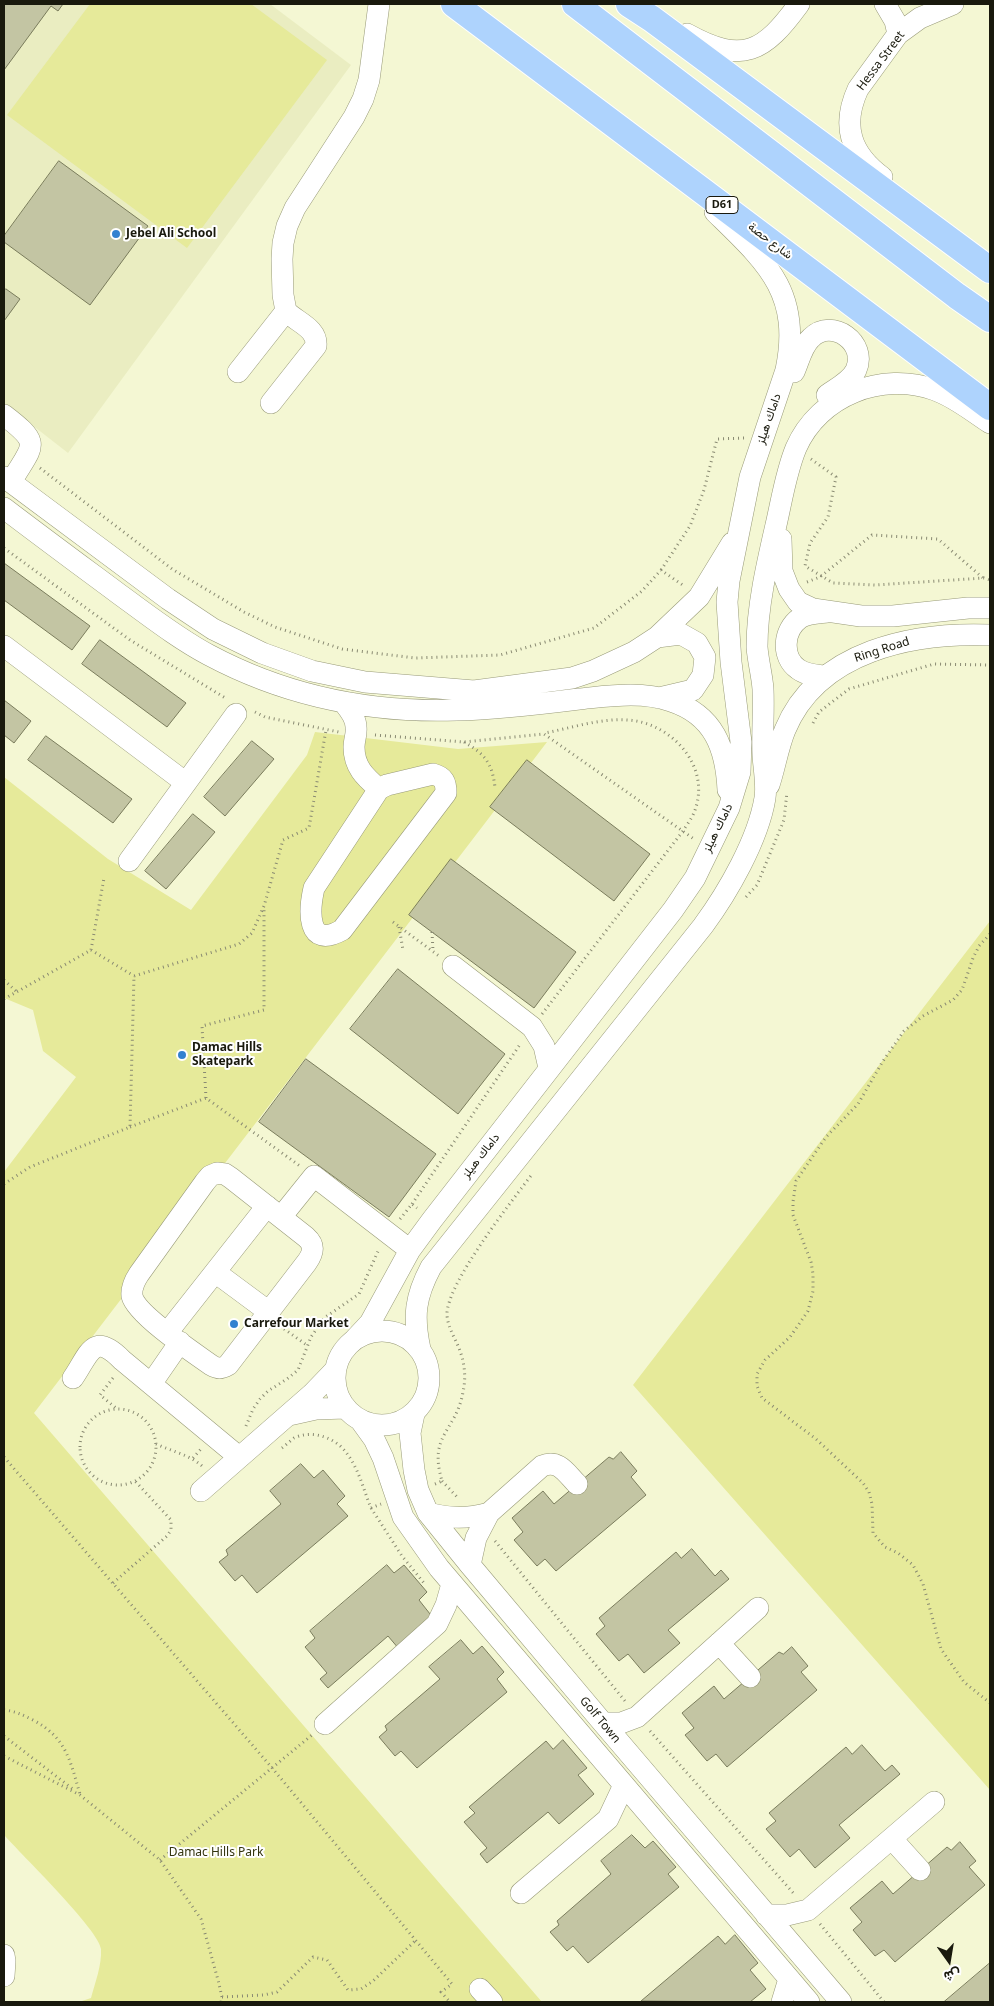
<!DOCTYPE html>
<html>
<head>
<meta charset="utf-8">
<style>
  body { margin:0 }
  #map { position:relative; width:994px; height:2006px; overflow:hidden; background:#f4f7d3; font-family:"Noto Sans",Vazirmatn,sans-serif }
  canvas { display:block }
  .frame { position:absolute; inset:0; border:5px solid #19190d; pointer-events:none }
  .north { position:absolute; left:924px; top:1936px; width:50px; height:50px; -webkit-text-stroke:4px #fff; paint-order:stroke; rotate:167deg; font-size:14px; font-weight:700; line-height:20px; text-align:center; color:#19190d }
  .north::after { content:''; display:block; margin:auto; width:18px; height:22px; background:#19190d; clip-path:polygon(50% 0,100% 100%,50% 72%,0 100%) }
</style>
</head>
<body>
<div id="map">
<canvas width="994" height="2006"></canvas>
<div class="frame"></div>
<div class="north">ش</div>
</div>
<script>
const g = document.querySelector('canvas').getContext('2d');
g.lineJoin = 'round';
function fillPath(path, color) { g.fillStyle = color; g.fill(path, 'evenodd'); }
function stroke(path, color, width, dash) { g.strokeStyle = color; g.lineWidth = width; g.lineCap = dash ? 'butt' : 'round'; g.setLineDash(dash || []); g.stroke(path); }
function label(font, color, halo, rows, align = 'center') {
  g.font = font + ' "Noto Sans",Vazirmatn,sans-serif'; g.lineWidth = 4; g.setLineDash([]); g.textBaseline = 'middle'; g.strokeStyle = halo; g.fillStyle = color; for (const [text, x, y, turn = 0] of rows) {
    g.save(); g.translate(x, y); g.rotate((+turn || 0) * Math.PI / 180); g.textAlign = isNaN(turn) ? turn : align; if (halo) g.strokeText(text, 0, 0); g.fillText(text, 0, 0); g.restore();
  }
}
const built = new Path2D(`
  M4,4H270L351,65L68,453L4,403Z`);
const green = new Path2D(`
  M90,4H251L327,60L187,248L7,115Z
  M315,732L458,749L547,742L34,1413L542,2002H79L91,1998C95,1983 102,1965 101,1949C100,1931 20,1853 4,1835V1172L76,1077L43,1051L33,1010L4,998V777L108,859L191,910L307,755Z
  M990,921V1790L633,1385Z`);
const building = new Path2D(`
  M4,4H63L58,11L51,6L4,70Z
  M59,161L148,226L90,305L4,242V236Z
  M6,289L20,299L4,321V291Z
  M4,563L90,626L72,650L4,600Z
  M100,640L186,703L167,727L82,664Z
  M4,700L31,721L14,743L4,735Z
  M46,736L132,799L113,823L28,760Z
  M252,741L274,759L225,816L204,797Z
  M527,760L650,854L614,901L490,807Z
  M193,814L215,832L166,889L145,871Z
  M451,859L576,952L534,1008L409,915Z
  M398,969L505,1054L458,1114L350,1029Z
  M306,1059L436,1154L389,1217L259,1122Z
  M621,1452L637,1471L631,1477L646,1495L556,1571L545,1559L537,1566L514,1540L523,1532L512,1518L543,1491L554,1504L609,1457L613,1459Z
  M301,1464L314,1478L323,1470L345,1496L337,1504L348,1516L257,1593L242,1575L235,1581L219,1562L228,1555L226,1550L281,1504L270,1491Z
  M692,1549L715,1576L721,1570L729,1579L668,1630L680,1643L644,1673L628,1654L619,1661L596,1634L605,1626L599,1618L676,1552L681,1558Z
  M387,1565L394,1573L404,1565L427,1592L419,1600L434,1619L399,1649L388,1636L328,1688L320,1679L327,1673L305,1647L315,1638L310,1631Z
  M461,1640L473,1654L482,1646L504,1672L497,1679L507,1692L417,1768L401,1751L395,1756L379,1737L387,1730L385,1726L440,1679L429,1667Z
  M792,1647L808,1666L801,1672L817,1690L727,1767L716,1754L707,1761L685,1735L694,1728L682,1713L714,1686L724,1699L779,1652L783,1654Z
  M563,1740L587,1768L578,1775L594,1794L559,1824L548,1812L487,1863L480,1854L487,1848L464,1822L475,1813L469,1807L546,1741L553,1749Z
  M862,1745L885,1771L892,1765L900,1774L839,1825L850,1838L815,1868L799,1849L790,1857L766,1829L776,1821L769,1813L846,1747L852,1754Z
  M632,1835L645,1848L653,1841L676,1867L668,1874L679,1887L588,1963L573,1946L567,1951L550,1932L559,1925L557,1921L611,1874L601,1861Z
  M960,1842L976,1861L969,1867L985,1885L895,1962L884,1950L875,1956L853,1930L862,1922L850,1908L882,1881L893,1894L947,1847L951,1850Z
  M735,1935L758,1963L750,1970L766,1989L750,2002L641,2001L718,1936L725,1944Z
  M990,1963V2002H944Z`);
const path = new Path2D(`
  M811,459L836,477L828,517L810,543L805,566L833,583L875,585L984,578L990,580
  M40,468L172,569L244,612L275,627L342,649L415,658L500,655L594,628L642,591L661,570L684,586
  M4,548L130,640L227,699
  M661,570L690,526L704,490L717,439L745,438
  M807,582L820,577L872,535L938,539L983,578
  M255,712L265,717L339,732
  M813,723L819,712L849,689L934,664L990,665
  M375,735L464,742L544,734L694,839
  M464,742C485,754 492,763 495,787
  M746,897L757,885L784,820L787,792
  M393,922L439,956
  M399,927L403,950
  M432,932L433,951
  M990,934L979,946L973,958L962,990L953,1000L923,1016L904,1031L883,1061L858,1104L826,1137L796,1181L793,1202V1215L811,1262L813,1274V1291L808,1311L790,1337L765,1360L757,1374V1386L762,1398L816,1439L863,1483L869,1492L872,1504L873,1533L885,1547L898,1553L913,1565L923,1584L941,1649L964,1682L990,1703
  M91,950L134,976
  M4,980L17,992
  M4,999L91,950L104,878
  M542,1014L683,831C686,826 690,821 693,815C714,769 673,723 628,720C601,718 571,728 545,733
  M206,1098L202,1026L264,1010V909
  M130,1127L206,1098L300,1166
  M4,1184L30,1167L130,1127L134,976L239,944L252,933L264,906L283,840L309,828L326,730
  M412,1204L521,1043
  M400,1219L412,1204L417,1208
  M280,1326L308,1346
  M113,1378L100,1395L116,1408
  M80 1447a38 38 0 1 1 76 0a38 38 0 1 1-76 0Z
  M246,1426L253,1409L260,1399L268,1391L287,1379L298,1370L311,1337L324,1318L359,1294L379,1249
  M156,1444C171,1451 190,1455 202,1466
  M282,1448C286,1445 290,1441 294,1438C313,1429 337,1438 348,1455C359,1470 364,1491 371,1508L381,1504
  M4,1457L273,1769L452,1984L441,1992L450,2002
  M193,1458L201,1449
  M442,1481L459,1499
  M435,1484L442,1481C428,1434 456,1432 463,1392C466,1379 465,1364 460,1351C456,1339 448,1329 447,1315C446,1284 512,1201 533,1173
  M371,1508L402,1556L424,1583
  M495,1541L625,1701
  M113,1583L167,1536L171,1530V1520L135,1481
  M4,1710C15,1711 23,1715 33,1720C67,1738 70,1761 80,1794
  M650,1731L795,1895
  M4,1736L74,1790
  M4,1756L80,1795L160,1860L201,1919L218,1980L222,1997L221,2002
  M160,1860L312,1735
  M820,1924L884,2002
  M222,1997L264,1995L277,1992L313,1957L327,1960L348,1990L361,1989L373,1981L415,1941`);
const minor = new Path2D(`
  M885,4L895,21L898,34
  M687,34C743,65 764,52 799,4
  M882,177C851,154 841,126 858,89L898,34L920,18L953,4
  M238,372L286,311
  M794,372C799,361 802,346 811,338C832,317 868,343 856,370C851,381 837,388 827,395
  M271,403L316,346C318,328 296,322 286,311L283,295L282,259L283,243L287,226L295,208L354,117L363,99L369,80L379,4
  M4,415C43,445 33,444 11,482
  M4,477L168,599L213,629L262,653L312,671L365,682L474,691L572,678L593,671L634,652L657,637L699,597L732,543
  M4,508C42,537 80,565 119,594C148,615 177,638 209,655C286,696 371,713 457,710C498,709 539,704 579,699C610,696 641,691 671,701C714,715 726,748 728,790
  M781,539L782,571L789,589L798,602L813,609L861,616H893L968,608H990
  M657,637L681,634L697,643L705,657L703,675L693,690L659,698
  M4,646L186,783
  M825,676C815,675 806,675 798,669C781,657 783,630 800,618C807,613 818,613 827,612
  M344,703C349,709 356,719 356,727C357,734 354,740 354,747C354,767 365,777 379,789
  M433,774C444,777 446,782 446,793L342,930C306,950 309,910 314,888L379,789L387,785Z
  M769,785C775,767 778,747 785,730C818,650 914,632 990,635
  M129,861L236,714
  M453,966L532,1027L544,1046L549,1068
  M217,1173L225,1174L231,1178L306,1237C315,1245 314,1252 307,1262L228,1365C221,1369 218,1369 211,1365C194,1353 136,1314 132,1296C131,1287 135,1280 139,1274L205,1182L210,1176Z
  M281,1217L314,1176L410,1250
  M215,1272L269,1312
  M335 1378a47 47 0 1 1 94 0a47 47 0 1 1-94 0Z
  M167,1333L267,1206
  M355,1339L370,1323L410,1250L432,1220L673,910L695,878L729,808L740,772L741,742L731,662L727,602L729,581L750,477L786,370C802,292 766,262 715,212
  M420,1349C413,1316 415,1297 431,1267L703,926C728,892 758,840 765,798C767,785 764,769 763,756C762,734 764,711 763,689C762,675 758,661 757,647C757,607 767,564 776,525C782,499 786,472 796,448C819,395 882,371 935,390C955,397 973,412 990,423
  M73,1378C89,1355 93,1330 122,1360L239,1457
  M151,1384L180,1342
  M414,1414L410,1433L414,1470L418,1490L428,1513L470,1565L603,1723L841,2002
  M289,1415L316,1409L345,1408
  M361,1421L374,1439L383,1458L403,1517L439,1568L809,2002
  M201,1491L312,1394L336,1369
  M428,1513C450,1519 468,1519 489,1513
  M470,1565L476,1538L489,1513L542,1466C559,1459 566,1473 577,1484
  M719,1643L750,1677
  M603,1723H621L637,1717L758,1608
  M325,1724L437,1624L446,1605L452,1584
  M892,1839L920,1870
  M521,1893L608,1819L624,1785
  M766,1915H787L808,1910L934,1802
  M4,1955L5,1961L4,1976
  M480,1989L492,2002
  M782,2002L789,1979`);
const major = new Path2D(`
  M454,4L990,407
  M575,4L957,296L990,319
  M629,4L652,19L990,270`);
const markers = [
  [116,234,5,"#3281d0"],
  [182,1055,5,"#3281d0"],
  [234,1324,5,"#3281d0"]
];
const shields = [
  [722,205,32]
];
const shieldNames = [
  ["D61",722,205]
];
const streetNames = [
  ["Hessa Street",881,61,-53],
  ["شارع حصة",770,241,37],
  ["داماك هيلز",769,419,-71],
  ["Ring Road",882,650,-18],
  ["داماك هيلز",718,828,-64],
  ["داماك هيلز",481,1156,-52],
  ["Golf Town",600,1720,50]
];
const poiNames = [
  ["Jebel Ali School",126,234],
  ["Damac Hills",192,1048],
  ["Skatepark",192,1062],
  ["Carrefour Market",244,1324]
];
const parkNames = [
  ["Damac Hills Park",216,1853]
];
fillPath(built, '#eaedc1');
fillPath(green, '#e6ea9a');
fillPath(building, '#c3c5a3');
stroke(building, '#7a7c5c', 1);
stroke(minor, '#989a78', 22);
stroke(major, '#fff', 28);
stroke(path, '#898a72', 3, [1, 4]);
stroke(minor, '#fff', 21);
stroke(major, '#aed3fd', 26);
for (const [x, y, r, color] of markers) { const dot = new Path2D(); dot.arc(x, y, r, 0, 2 * Math.PI); g.fillStyle = color; g.fill(dot); stroke(dot, '#fff', 2); }
for (const [x, y, w] of shields) { const box = new Path2D(); box.roundRect(x - w / 2, y - 8.5, w, 17, 4); g.fillStyle = '#fff'; g.fill(box); stroke(box, '#19190d', 1); }
label('bold 11px', '#19190d', null, shieldNames);
label('12px', '#19190d', '#fff', streetNames);
label('bold 12px', '#19190d', '#fff', poiNames, 'left');
label('12px', '#343510', '#fff', parkNames);
</script>
</body>
</html>
